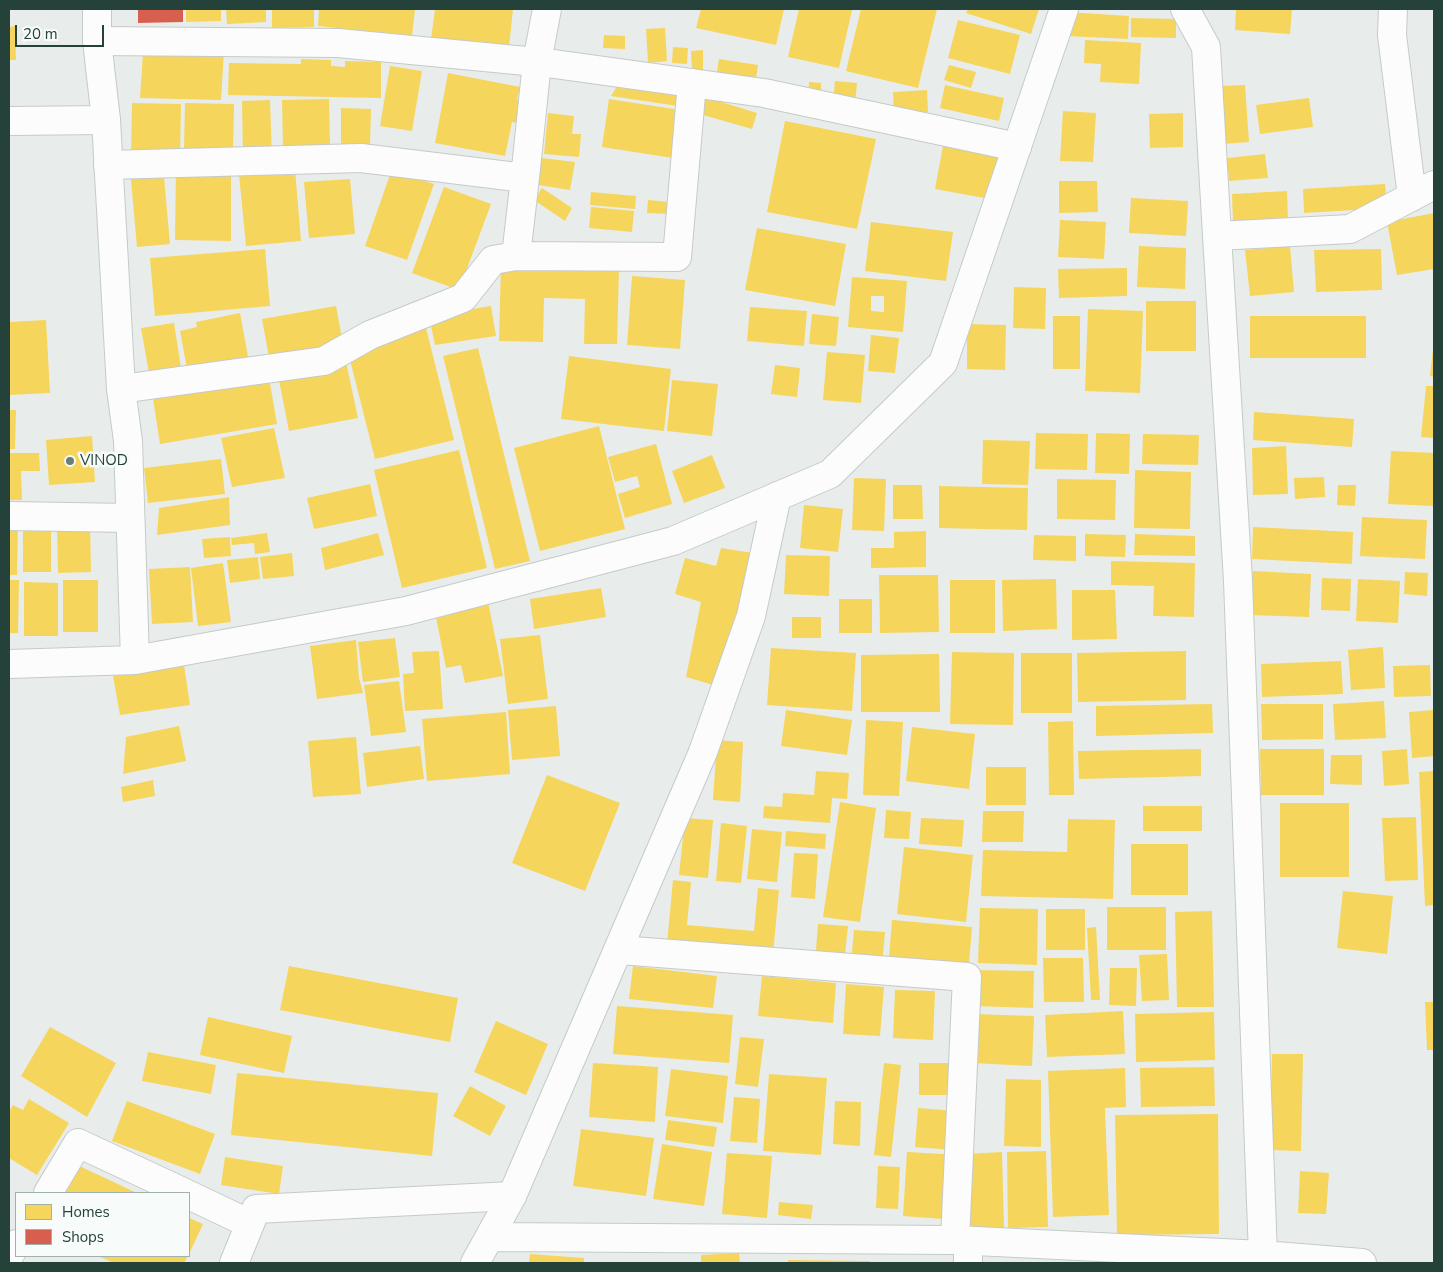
<!DOCTYPE html>
<html>
<head>
<meta charset="utf-8">
<style>
  body { margin:0 }
  #map { position:relative; width:1443px; height:1272px; overflow:hidden; background:#e8edeb; font-family:"Nunito Sans",sans-serif }
  canvas { display:block }
  .frame { position:absolute; inset:0; border:10px solid #24423a; pointer-events:none }
  .legend { position:absolute; left:15px; top:1192px; width:175px; height:65px; box-sizing:border-box; background:#f7fbf9; border:1px solid #a3b1ad; margin:0; padding:6px 9px; list-style:none; font-size:15px; color:#24423a }
  .legend li { display:flex; align-items:center; gap:10px; height:25px }
  .legend b { width:25px; border:1px solid #a3b1ad }
  .scale { position:absolute; left:15px; top:25px; width:89px; height:22px; box-sizing:border-box; border:2px solid #24423a; border-top:0; padding-left:6px; font-size:15px; line-height:18px; white-space:nowrap; color:#24423a; -webkit-text-stroke:4px #f7fbf9; paint-order:stroke }
</style>
</head>
<body>
<div id="map">
<canvas width="1443" height="1272"></canvas>
<div class="frame"></div>
<ul class="legend">
<li><b style="height:14px;background:#f6d55c"></b>Homes</li>
<li><b style="height:14px;background:#d6604d"></b>Shops</li>
</ul>
<div class="scale">20 m</div>
</div>
<script>
const g = document.querySelector('canvas').getContext('2d');
g.lineJoin = 'round';
function fillPath(path, color) { g.fillStyle = color; g.fill(path, 'evenodd'); }
function stroke(path, color, width, dash) { g.strokeStyle = color; g.lineWidth = width; g.lineCap = dash ? 'butt' : 'round'; g.setLineDash(dash || []); g.stroke(path); }
function label(font, color, halo, rows, align = 'center') {
  g.font = font + ' "Nunito Sans",sans-serif'; g.lineWidth = 5; g.setLineDash([]); g.textBaseline = 'middle'; g.strokeStyle = halo; g.fillStyle = color; for (const [text, x, y, turn = 0] of rows) {
    g.save(); g.translate(x, y); g.rotate((+turn || 0) * Math.PI / 180); g.textAlign = isNaN(turn) ? turn : align; if (halo) g.strokeText(text, 0, 0); g.fillText(text, 0, 0); g.restore();
  }
}
const homes = new Path2D(`
  M186,9H221V21L186,22Z
  M226,9H266V22L227,24Z
  M272,9H314V27L272,28Z
  M319,9H415L412,36L318,26Z
  M435,9H513L509,47L431,39Z
  M701,9H784L776,45L696,28Z
  M799,9L852,10L839,68L788,57Z
  M861,9H937L918,88L846,71Z
  M968,9H1039L1031,34L966,13Z
  M1236,9H1292L1290,34L1235,30Z
  M1067,12L1129,16L1128,39L1066,36Z
  M1131,18L1176,19V38L1131,37Z
  M958,20L1020,35L1010,74L948,58Z
  M15,26L16,60H9V27Z
  M665,28L667,61L648,63L646,29Z
  M604,35L625,36V49L603,48Z
  M1085,40L1141,43L1139,84L1100,82L1101,64L1084,63Z
  M673,47L688,48L687,64L672,63Z
  M703,50V70L692,71L691,51Z
  M224,51L221,100L140,98L143,53Z
  M301,59L331,60V66L345,67V61L381,62V98L228,95L229,63L301,64Z
  M719,59L758,65L755,85L716,79Z
  M949,65L976,72L971,88L944,80Z
  M390,66L422,71L412,131L380,126Z
  M448,73L520,87L517,99L526,101L521,124L512,122L505,156L435,143Z
  M621,80L680,90L678,106L611,96Z
  M835,81L857,83L855,104L833,102Z
  M809,82L821,83V98H808Z
  M945,85L1004,98L999,121L940,108Z
  M1245,85L1249,142L1223,144L1220,86Z
  M927,90L928,112L894,114L893,92Z
  M702,96L757,113L752,129L696,113Z
  M1309,98L1313,127L1260,134L1256,105Z
  M329,99L330,147L283,148L282,100Z
  M609,99L680,110L673,158L602,147Z
  M270,100L272,158H243L242,101Z
  M132,103L181,104L180,158H131Z
  M185,103L234,104L233,151L184,150Z
  M341,108L371,109L370,146L341,145Z
  M1063,111L1096,113L1093,162L1060,161Z
  M548,113L574,116L572,134H581L579,157L544,154Z
  M1183,113V147L1150,148L1149,114Z
  M785,121L876,139L857,229L767,212Z
  M943,146L1003,158L995,200L935,189Z
  M1265,154L1268,178L1229,181L1227,158Z
  M542,158L575,162L570,190L538,185Z
  M176,165L231,166V241L175,240Z
  M163,166L170,244L137,247L130,169Z
  M295,169L301,241L246,246L239,174Z
  M392,169L434,184L407,260L365,246Z
  M350,179L355,234L309,238L304,182Z
  M1059,181H1097L1098,212L1059,213Z
  M1385,184L1387,208L1304,213L1303,189Z
  M444,187L491,204L459,290L412,273Z
  M542,188L572,208L565,221L534,200Z
  M1287,191L1288,219L1233,222L1232,194Z
  M591,192L636,196L635,209L590,205Z
  M1131,198L1188,201L1186,236L1129,233Z
  M648,200L670,202L669,214L647,213Z
  M591,207L634,211L632,232L589,228Z
  M1434,213V269L1397,275L1387,222Z
  M1060,220L1106,222L1104,259L1058,257Z
  M871,222L953,232L946,281L865,271Z
  M757,228L846,244L835,306L745,290Z
  M1139,246L1186,248L1185,289L1137,287Z
  M1290,246L1294,292L1250,296L1245,250Z
  M265,249L270,306L155,316L150,258Z
  M1381,249L1382,290L1316,292L1314,250Z
  M501,265L619,268L617,344H584L585,299L544,298L543,342L499,341Z
  M1127,268V296L1059,298L1058,269Z
  M632,276L685,280L680,349L627,345Z
  M852,277L907,281L903,332L848,327ZM871,296H884V312L871,311Z
  M1014,287L1046,288L1045,329L1013,328Z
  M1146,301H1196V351H1146Z
  M336,306L344,349L270,363L262,319Z
  M491,306L496,336L435,345L429,316Z
  M750,307L807,311L804,346L747,341Z
  M1088,309L1143,311L1140,393L1085,391Z
  M240,313L249,362L188,374L180,331L197,327L196,322Z
  M812,314L839,317L836,346L809,344Z
  M1053,316H1080V369H1053Z
  M1250,316H1366V358H1250Z
  M46,320L50,393L9,395V322Z
  M174,323L182,374L150,379L141,328Z
  M967,324L1006,325L1005,370L967,369Z
  M426,328L454,440L375,459L347,348Z
  M871,335L899,338L895,373L868,371Z
  M478,348L530,561L495,569L443,356Z
  M1433,349H1434V377L1430,376Z
  M827,352L865,355L861,403L823,400Z
  M569,356L671,369L664,431L561,419Z
  M346,362L358,418L289,431L278,375Z
  M775,365L800,368L797,397L771,394Z
  M268,372L277,424L160,444L152,392Z
  M672,380L718,384L712,436L667,431Z
  M1426,386H1434V438L1421,437Z
  M9,410H16L15,449H9Z
  M1254,412L1354,419L1352,447L1253,440Z
  M599,426L625,529L540,551L514,448Z
  M274,428L285,478L232,487L221,438Z
  M1036,433L1088,434L1087,470L1035,469Z
  M1096,433L1130,434L1129,474L1095,473Z
  M1143,434L1199,435L1198,465L1142,464Z
  M92,436L95,482L49,485L46,440Z
  M983,440L1030,441L1028,485L982,484Z
  M656,444L672,504L625,518L618,494L640,487L637,476L615,482L608,457Z
  M1286,446L1288,494L1253,495L1252,448Z
  M459,450L487,568L402,588L374,470Z
  M1391,451L1434,453V506L1388,504Z
  M9,453H39L40,471H21L22,500H9Z
  M712,455L725,488L684,503L672,471Z
  M221,459L225,494L148,503L144,468Z
  M1135,470L1191,472L1190,529L1134,528Z
  M1324,477L1325,497L1295,499L1294,478Z
  M854,478L886,479L884,531L852,530Z
  M1057,479L1116,480L1115,520L1057,519Z
  M370,484L377,516L314,529L307,498Z
  M893,485H922L923,519H893Z
  M1338,485H1356L1355,506L1337,505Z
  M939,486L1028,488L1027,530L939,528Z
  M229,497L230,525L157,535L159,508Z
  M804,505L843,509L838,552L800,548Z
  M1362,517L1427,520L1425,559L1360,556Z
  M90,522L91,572L58,573L57,523Z
  M51,523V572H23V524Z
  M9,524H18L17,575H9Z
  M1253,527L1353,532L1352,564L1252,559Z
  M926,531V567L871,568V548H894V532Z
  M267,533L270,552L255,554L254,543L232,545L231,538Z
  M378,533L384,555L325,570L321,548Z
  M1085,534L1126,535L1125,557L1085,556Z
  M1135,534L1195,536V556L1134,555Z
  M1034,535L1076,536V561L1033,560Z
  M230,537L231,556L204,558L202,539Z
  M721,548L753,553L727,689L686,677L701,602L675,594L685,558L716,566Z
  M292,553L294,576L263,579L260,557Z
  M786,555L830,556L829,596L784,594Z
  M258,557L260,579L230,583L227,560Z
  M1111,561L1195,563L1194,617L1153,616L1154,586L1111,585Z
  M223,563L231,622L198,626L191,568Z
  M190,567L193,622L152,624L149,569Z
  M1253,571L1311,574L1309,617L1250,615Z
  M1405,572L1428,573L1427,596L1404,594Z
  M879,575H938L939,632L880,633Z
  M1322,578L1351,579L1350,611L1321,610Z
  M1056,579L1057,629L1003,631L1002,580Z
  M1358,579L1400,581L1398,623L1356,621Z
  M9,580H19L18,633H9Z
  M63,580H98V632H63Z
  M950,580H995V633H950Z
  M24,582L58,583V636H24Z
  M601,588L606,617L534,629L530,599Z
  M1072,590H1115L1117,639L1072,640Z
  M839,599H872V633H839Z
  M488,602L503,676L465,683L461,665L446,668L435,612Z
  M792,617H821V638H792Z
  M540,635L548,699L508,704L500,639Z
  M395,638L400,677L363,682L358,642Z
  M356,640L359,678L363,693L317,699L310,646Z
  M1383,647L1385,688L1351,690L1348,650Z
  M771,648L856,653L852,711L767,705Z
  M439,651L443,709L405,711L403,674L414,673L412,652Z
  M1186,651V700L1078,702L1077,653Z
  M952,652L1014,653L1013,725L950,724Z
  M1021,653H1072V713H1021Z
  M939,654L940,712H861V655Z
  M1341,661L1343,694L1262,697L1261,664Z
  M184,665L190,705L120,715L113,676Z
  M1430,665L1431,696L1394,697L1393,666Z
  M399,681L406,732L371,736L364,685Z
  M1384,701L1386,738L1335,740L1333,704Z
  M1212,704L1213,733L1096,736V706Z
  M1261,704H1323V739L1262,740Z
  M556,706L560,756L512,760L508,710Z
  M786,710L852,720L847,755L781,746Z
  M1434,710V756L1412,758L1409,712Z
  M506,712L510,774L427,781L422,719Z
  M866,720L903,722L899,796L863,795Z
  M1073,721L1074,795H1049L1048,722Z
  M179,726L186,761L123,774L126,737Z
  M912,727L975,734L969,789L906,781Z
  M356,737L361,794L313,797L308,741Z
  M717,740L743,742L740,802L713,800Z
  M420,746L424,779L367,787L363,753Z
  M1201,749V776L1079,779L1078,751Z
  M1260,749H1324V795H1261Z
  M1407,749L1409,784L1384,786L1382,751Z
  M1331,755H1362V785L1330,784Z
  M986,767H1026V805H986Z
  M816,771L849,773L847,799L832,798L830,823L763,818L764,806L782,807L783,793L814,795Z
  M1434,771V905L1425,906L1419,772Z
  M547,775L620,803L585,891L512,863Z
  M153,780L155,796L123,802L121,787Z
  M840,802L876,808L860,922L823,917Z
  M1280,803H1349V877H1280Z
  M1143,806H1202V831H1143Z
  M886,810L911,812L909,839L884,838Z
  M983,811H1024L1023,842H982Z
  M1416,817L1418,880L1385,881L1382,818Z
  M685,818L713,820L708,878L679,875Z
  M921,818L964,820L962,847L919,844Z
  M1068,819L1115,820L1113,899L981,896L983,850L1067,852Z
  M721,823L747,826L741,883L716,881Z
  M752,829L782,832L777,882L747,879Z
  M786,831L826,834L825,849L785,846Z
  M1131,844H1188V895H1131Z
  M904,847L973,855L966,922L897,914Z
  M794,853L818,854L815,899L791,897Z
  M673,880L691,882L687,925L754,931L758,888L779,890L773,954L667,944Z
  M1343,891L1393,896L1387,954L1337,948Z
  M1107,907H1166V950H1107Z
  M980,908L1038,909L1037,965L978,963Z
  M1046,909H1085V950H1046Z
  M1212,911L1214,1007H1177L1175,912Z
  M892,920L972,927L968,976L888,969Z
  M818,924L848,926L844,964L815,962Z
  M1096,927L1100,1000H1091L1087,928Z
  M854,930L885,932L882,965L851,962Z
  M1167,954L1169,1000L1142,1001L1139,955Z
  M1043,958H1083L1084,1002H1044Z
  M289,966L458,998L450,1042L280,1010Z
  M633,966L717,976L713,1008L629,999Z
  M1110,968H1137L1136,1006L1109,1005Z
  M975,970L1034,971L1033,1008L974,1006Z
  M762,976L836,983L833,1023L758,1016Z
  M846,984L884,987L880,1036L843,1034Z
  M895,990L935,991L933,1040L893,1038Z
  M1425,1002H1434V1050H1427Z
  M617,1006L733,1015L729,1063L613,1054Z
  M1123,1011L1125,1054L1047,1057L1045,1015Z
  M1214,1012L1215,1060L1136,1062L1135,1014Z
  M974,1014L1034,1016L1032,1066L972,1063Z
  M208,1017L292,1036L284,1073L200,1055Z
  M496,1021L548,1044L526,1095L474,1072Z
  M50,1027L116,1063L87,1117L21,1076Z
  M740,1037L764,1039L758,1087L735,1084Z
  M148,1052L216,1065L211,1094L142,1081Z
  M1272,1054H1303L1301,1151L1270,1150Z
  M593,1063L658,1067L655,1122L589,1117Z
  M884,1063L901,1065L891,1157L874,1155Z
  M919,1063H956V1095H919Z
  M1214,1067L1215,1106L1141,1107L1140,1068Z
  M1125,1068L1126,1107L1105,1108L1109,1215L1053,1217L1048,1071Z
  M671,1069L728,1076L723,1123L665,1116Z
  M237,1073L438,1093L432,1156L231,1135Z
  M769,1074L827,1078L821,1155L763,1151Z
  M1006,1079L1041,1080V1147L1004,1146Z
  M470,1086L506,1106L490,1136L453,1116Z
  M734,1097L760,1099L757,1143L730,1141Z
  M29,1099L69,1123L37,1175L9,1158V1112L13,1105L23,1110Z
  M127,1101L215,1134L200,1174L112,1141Z
  M835,1101L861,1102L860,1146L833,1144Z
  M918,1108L956,1111L953,1150L915,1147Z
  M1218,1114L1219,1234L1117,1235L1115,1115Z
  M668,1120L717,1127L714,1147L665,1140Z
  M581,1129L654,1138L646,1196L573,1186Z
  M662,1144L712,1152L704,1206L653,1199Z
  M1046,1151L1048,1227L1008,1228L1007,1152Z
  M907,1152L961,1155L957,1220L903,1216Z
  M1002,1152L1004,1229L968,1230L966,1154Z
  M727,1153L772,1156L767,1218L722,1214Z
  M225,1157L283,1166L279,1194L221,1185Z
  M75,1164L137,1193H61Z
  M878,1166L900,1167L898,1209L876,1208Z
  M1300,1171L1329,1173L1326,1214L1298,1213Z
  M779,1202L813,1205L811,1219L778,1215Z
  M189,1218L203,1224L189,1254Z
  M739,1253L740,1263H701V1255Z
  M530,1254L584,1258V1263H529Z
  M98,1256H188L184,1263H114Z
  M788,1260L870,1261V1263H788Z`);
const shops = new Path2D(`
  M138,9H183V22L138,23Z`);
const street = new Path2D(`
  M1393,9L1392,35L1412,197
  M97,41L338,43L547,63L764,93L1017,147
  M9,121L106,120
  M108,165L361,158L525,178L537,62L547,9
  M525,178L516,256L677,257L692,83
  M1217,236L1350,229L1434,185
  M121,389L324,361L370,335L463,298L493,260L516,256
  M9,516L130,518
  M620,950L967,977L955,1240
  M48,1193L78,1143L185,1193
  M189,1195L250,1224
  M968,1241V1263
  M9,1256L16,1244
  M234,1263L256,1209L512,1196`);
const secondary = new Path2D(`
  M97,9V41L106,120L121,389L128,441L135,660
  M1185,9L1206,47L1217,236L1238,581L1263,1255
  M9,664L135,660L406,611L673,541L830,474L943,363L1064,9
  M490,1237L955,1240L1263,1255L1362,1263
  M475,1263L512,1196L703,752L751,616L777,496`);
const markers = [
  [70,461,5,"#697e78"]
];
const poiNames = [
  ["VINOD",80,461]
];
fillPath(homes, '#f6d55c');
fillPath(shops, '#d6604d');
stroke(street, '#c5cac8', 30);
stroke(secondary, '#c3cbc8', 30);
stroke(street, '#fcfcfc', 28);
stroke(secondary, '#fcfcfc', 28);
for (const [x, y, r, color] of markers) { const dot = new Path2D(); dot.arc(x, y, r, 0, 2 * Math.PI); g.fillStyle = color; g.fill(dot); stroke(dot, '#f7fbf9', 2); }
label('15px', '#24423a', '#f7fbf9', poiNames, 'left');
</script>
</body>
</html>
